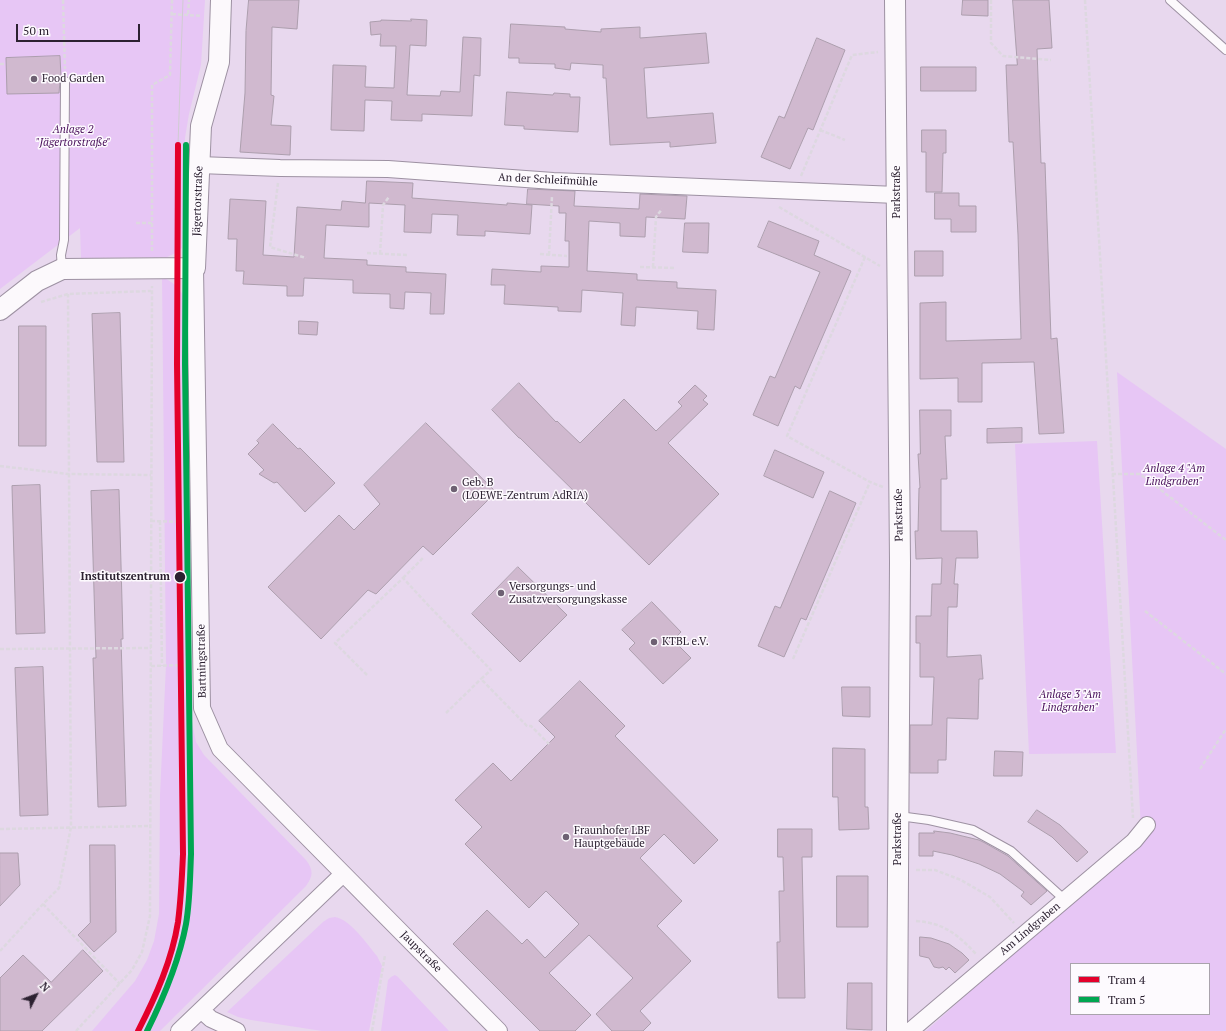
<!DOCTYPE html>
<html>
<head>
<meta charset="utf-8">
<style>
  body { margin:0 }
  #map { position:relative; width:1226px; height:1031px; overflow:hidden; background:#e8d8ee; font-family:"PT Serif",serif }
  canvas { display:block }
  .legend { position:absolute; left:1070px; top:963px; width:140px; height:52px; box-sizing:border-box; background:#fdfafe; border:1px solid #a9a3ac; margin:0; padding:5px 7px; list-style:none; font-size:12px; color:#2c2131 }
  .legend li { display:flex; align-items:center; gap:8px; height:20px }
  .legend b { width:20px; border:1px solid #a9a3ac }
  .north { position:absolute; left:16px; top:975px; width:40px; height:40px; -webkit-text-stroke:3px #fdfafe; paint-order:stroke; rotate:48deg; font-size:11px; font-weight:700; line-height:16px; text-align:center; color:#2c2131 }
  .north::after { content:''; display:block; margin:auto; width:14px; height:18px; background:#2c2131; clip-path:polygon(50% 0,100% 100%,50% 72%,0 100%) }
  .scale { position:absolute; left:16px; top:24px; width:124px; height:18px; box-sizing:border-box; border:2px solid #2c2131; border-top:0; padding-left:5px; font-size:12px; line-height:14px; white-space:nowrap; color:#2c2131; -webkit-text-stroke:3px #fdfafe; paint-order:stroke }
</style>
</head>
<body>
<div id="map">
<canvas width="1226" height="1031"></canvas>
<ul class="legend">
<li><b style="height:5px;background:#e4002b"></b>Tram 4</li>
<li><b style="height:5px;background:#00a651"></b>Tram 5</li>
</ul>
<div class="north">N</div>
<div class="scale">50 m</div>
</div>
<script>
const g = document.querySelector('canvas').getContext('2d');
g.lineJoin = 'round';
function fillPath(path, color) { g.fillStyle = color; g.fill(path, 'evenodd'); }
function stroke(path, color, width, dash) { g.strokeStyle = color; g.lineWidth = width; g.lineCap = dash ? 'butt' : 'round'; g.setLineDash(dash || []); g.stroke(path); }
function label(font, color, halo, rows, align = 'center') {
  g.font = font + ' "PT Serif",serif'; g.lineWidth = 3; g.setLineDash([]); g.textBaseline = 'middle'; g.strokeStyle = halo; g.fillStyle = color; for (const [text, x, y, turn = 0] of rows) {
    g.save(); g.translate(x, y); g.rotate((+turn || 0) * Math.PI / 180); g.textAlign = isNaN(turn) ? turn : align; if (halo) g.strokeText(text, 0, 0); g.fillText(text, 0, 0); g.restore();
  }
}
const green = new Path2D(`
  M0,0H205L201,65L189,114L185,138L182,248L178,252L167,257L81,258L80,228L0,289Z
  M162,276L177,286L183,295L186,665L192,722L196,742L204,755L306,860C314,871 313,876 306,886L160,1031H92L135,981L147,960L154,941L159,914L160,795L166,665Z
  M1117,372L1226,449V1031H926L1148,832L1141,829ZM1071,964H1209V1014H1071Z
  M1097,441L1116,753L1029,754L1015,444Z
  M335,917C351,920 366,943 377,956L382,966L369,1031H322L251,1020L238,1017L227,1012L323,922L329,918Z
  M395,975L398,977L449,1031H381L388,980L391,977Z`);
const building = new Path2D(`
  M249,0H299L297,29L272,27L271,95L274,96L271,125L291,126L290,155L240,152L245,93L246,31Z
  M963,0H988V16L962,15Z
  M1013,0H1049L1052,48L1037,49L1041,163H1045L1051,339L1057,338L1064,433L1039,434L1034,362L982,363V402H958V378L920,379V303L946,302V341L1021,339L1018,235L1013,142H1009L1006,65H1017Z
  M411,19L427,20L426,46L410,45L407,95L440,96L441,91L460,92L463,37L481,38L480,76L474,75L472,116L422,114V121L391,120L392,101L365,100L364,131L331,130L333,65L366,66L365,87L394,88L396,46H380L381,34L371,35L370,22L381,21V20L411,21Z
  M511,24L565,27V29L601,32V29L640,27V38L706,33L709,63L644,68L647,118L713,113L716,143L670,147V142L610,145L606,78H603V65L571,63L570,70L555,68V64L519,63V58H509Z
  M817,38L845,50L813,130L808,128L790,169L761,157L779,116L784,118Z
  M60,56L61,77L60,81L59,93L7,94L6,58Z
  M921,67H976V91H921Z
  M507,92L553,95L554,93L570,94V97H580L578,132L524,129V126L505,125Z
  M922,130H946V153H943L942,192H926V152H922Z
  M367,181L413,183L412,198L507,205V203L532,205L530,234L485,231V236L457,235L458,215L432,214L431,233L404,232L405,205L369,203V227L326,225L324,258L367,260V265L406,267V272L446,274L444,314H430L431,293L405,292L404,309L390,308V294L353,293V280L304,278L303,296H287V286L243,284L244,271H236L237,239H228L230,199L266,201L263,255L294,257L297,207L341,210L342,201L365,203Z
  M528,189L575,191L574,206L639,209L640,194L687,196L685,219L646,217L645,237L620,236V223L589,221L587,271L637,274V280L677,282V288L716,290L714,330L697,329L698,311L636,307L635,326L621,325L623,293L582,290L581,312L558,311V307L504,304L505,285H491L492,269L541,272V266L569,267V241H565L566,213H559V206L527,204Z
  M935,193H959V206H976V232H951V219H935Z
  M769,221L819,241L814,255L851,271L800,389L795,386L778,426L753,415L770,376L775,378L820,272L758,247Z
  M685,223H709L708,253L683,252Z
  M915,251H943V276H915Z
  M120,313L124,462H97L92,314Z
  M299,321L318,322L317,335L299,334Z
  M19,326H46V446H19Z
  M519,383L556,422L557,421L580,443L624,399L656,431L682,406L678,402L695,385L707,396L703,400L708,404L668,443L719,494L649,565L520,438H519L492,410Z
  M920,410H951V436H945L947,479H941V531H977L978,558H956L954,584H958L957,607H948L947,657L981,655L983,679H979L978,719L947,718L946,760H938V773H910V725H932L934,677H920V643H916V616H931L932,584H941L942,558L916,559L915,531H918L919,488H920L918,454H920Z
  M426,423L496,492L433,555L423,546L376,594L368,590L321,639L268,587L339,515L354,530L380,504L364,485Z
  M273,424L298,449L300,448L335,483L305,512L277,482L274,483L259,474L264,470L248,454L259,443L257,441Z
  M1022,428V442L987,443V429Z
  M775,450L824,472L813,498L764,476Z
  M40,485L45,633L16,634L12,486Z
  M119,490L123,639H121L126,806L98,807L93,658H96L91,491Z
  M830,491L856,503L806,620L801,618L784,657L758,646L775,606L780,608Z
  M518,567L567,615L520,662L472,614Z
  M652,602L681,632L673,640L691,658L663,684L629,649L635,643L622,630Z
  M43,667L48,815L20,816L15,668Z
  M580,681L625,726L615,736L718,840L694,864L664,834L640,858L682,901L657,926L691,961L640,1011L651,1023L643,1031H612L596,1014L633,978L589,935L549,973L591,1015L575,1031H540L453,944L487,910L522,944L527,939L545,958L579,924L546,891L529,908L465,844L482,827L455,800L493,763L511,781L555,737L539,721Z
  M842,687H870V717L843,716Z
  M833,748L865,749V807H868L869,829L839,830L838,797H833Z
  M995,751L1023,752L1022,776H994Z
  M1037,810L1060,825L1088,852L1077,862L1052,837L1028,822Z
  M778,829H812V857H802L805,998H778L777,942H780L779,891H784L783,857H778Z
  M934,831L950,833L979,840L985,843L1008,856L1047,891L1031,905L1021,896L1024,892L1000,874L979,864L952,855L933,851V856H919V833H934Z
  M90,845H115L116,932L94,952L78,935L90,923Z
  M0,853H18L20,885L0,906Z
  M837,876H868V927H837Z
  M920,937L931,938L949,944L962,953L969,960L955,973L949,967L946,970L943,967L939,968L934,967L929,958L920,956Z
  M83,950L103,971L42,1031H0V978L23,955L51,982Z
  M848,983H872V1030L847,1029Z`);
const path = new Path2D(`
  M63,0L65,69
  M991,0V43L1003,56L1051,60
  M1085,0L1133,818
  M172,14L202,16
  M188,14L189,0
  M0,64H6
  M820,130L845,140
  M801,176L852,55L878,52
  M278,183L270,247L306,258
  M779,207L880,266
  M136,223H152
  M152,251V85L170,75L172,0
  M367,253L407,255
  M380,254L383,205L389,197
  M540,254L567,256
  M549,255L552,196
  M865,257L787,436L870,482L883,487
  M640,267L676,268
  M653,267L656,217L662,209
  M41,302L68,294L151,291
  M0,466L68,474L151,475
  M1112,474H1140L1226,540
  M151,521L184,522
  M160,521L162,666
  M403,578L424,557
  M1145,611L1226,674
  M0,649L151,648
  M793,659L870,482
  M151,666L185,665
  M367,675L335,643L403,578L428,605L491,670L481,679L527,726H531L549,744
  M446,713L481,679
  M1200,769L1226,729
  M0,829L150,826
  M916,870H935L961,880L990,897L1014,923
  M43,904L120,984
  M916,921C944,923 957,934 976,954
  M0,951L43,904L59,888L71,827L68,294
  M76,1031L132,970L142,952L150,916L152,286
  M372,1031L385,955`);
const service = new Path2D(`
  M1170,0L1226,50
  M62,269L61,255L64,240L65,81
  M899,816L929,820L973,830L1011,851L1065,900`);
const minor = new Path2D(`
  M199,165L280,168L388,169L553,181L897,195
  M195,268L202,708L220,749L499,1031
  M201,1010L211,1019L237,1031
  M179,1031L343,874
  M910,1031L1134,841L1147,825`);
const tertiary = new Path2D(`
  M895,0L900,562L897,1031
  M0,310L37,281L62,269L195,268L201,126L219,62L221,0`);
const tram = new Path2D(`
  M178,145L183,0`);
const tram1 = new Path2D(`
  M138,1031C156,996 172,960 178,922C181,899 182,877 183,854L177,364L178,145`);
const tram2 = new Path2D(`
  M147,1031C164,997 179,962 186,924C190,901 190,877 191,854L185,364L186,145`);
const markers = [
  [34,79,4,"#6e6173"],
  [454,489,4,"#6e6173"],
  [180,577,6,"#2c2131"],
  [501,593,4,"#6e6173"],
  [654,642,4,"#6e6173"],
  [566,837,4,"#6e6173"]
];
const poiNames = [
  ["Food Garden",42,79],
  ["Geb. B",462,483],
  ["(LOEWE-Zentrum AdRIA)",462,496],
  ["Versorgungs- und",509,587],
  ["Zusatzversorgungskasse",509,600],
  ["KTBL e.V.",662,642],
  ["Fraunhofer LBF",574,831],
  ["Hauptgebäude",574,844]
];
const parkNames = [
  ["Anlage 2",73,130],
  ["\"Jägertorstraße\"",73,143],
  ["Anlage 4 \"Am",1174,469],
  ["Lindgraben\"",1174,482],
  ["Anlage 3 \"Am",1070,695],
  ["Lindgraben\"",1070,708]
];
const streetNames = [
  ["An der Schleifmühle",548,180,3],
  ["Parkstraße",897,192,-90],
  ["Jägertorstraße",198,201,-88],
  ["Parkstraße",899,515,-91],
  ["Bartningstraße",202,661,-91],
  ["Parkstraße",898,839,-90],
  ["Am Lindgraben",1030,929,-40],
  ["Jaupstraße",421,952,45]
];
const stopNames = [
  ["Institutszentrum",170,577]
];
fillPath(green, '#e7c6f5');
fillPath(building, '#d0b9cf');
stroke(building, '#ac9ead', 1);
stroke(service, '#9d91a2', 10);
stroke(minor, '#9d91a2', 18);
stroke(tertiary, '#9d91a2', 22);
stroke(path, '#ddd8e0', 2.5, [4, 2]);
stroke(service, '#fcf9fc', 8);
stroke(minor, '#fcf9fc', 16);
stroke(tertiary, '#fcf9fc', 20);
stroke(tram, '#d0ccd2', 1);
stroke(tram1, '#e4002b', 6);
stroke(tram2, '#00a651', 6);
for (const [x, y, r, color] of markers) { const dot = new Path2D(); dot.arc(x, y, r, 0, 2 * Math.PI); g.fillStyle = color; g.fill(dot); stroke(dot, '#fdfafe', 1.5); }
label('11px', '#2c2131', '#fdfafe', poiNames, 'left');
label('italic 11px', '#480e5a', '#fdfafe', parkNames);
label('11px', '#2c2131', '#fdfafe', streetNames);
label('bold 11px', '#2c2131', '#fdfafe', stopNames, 'right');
</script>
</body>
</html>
